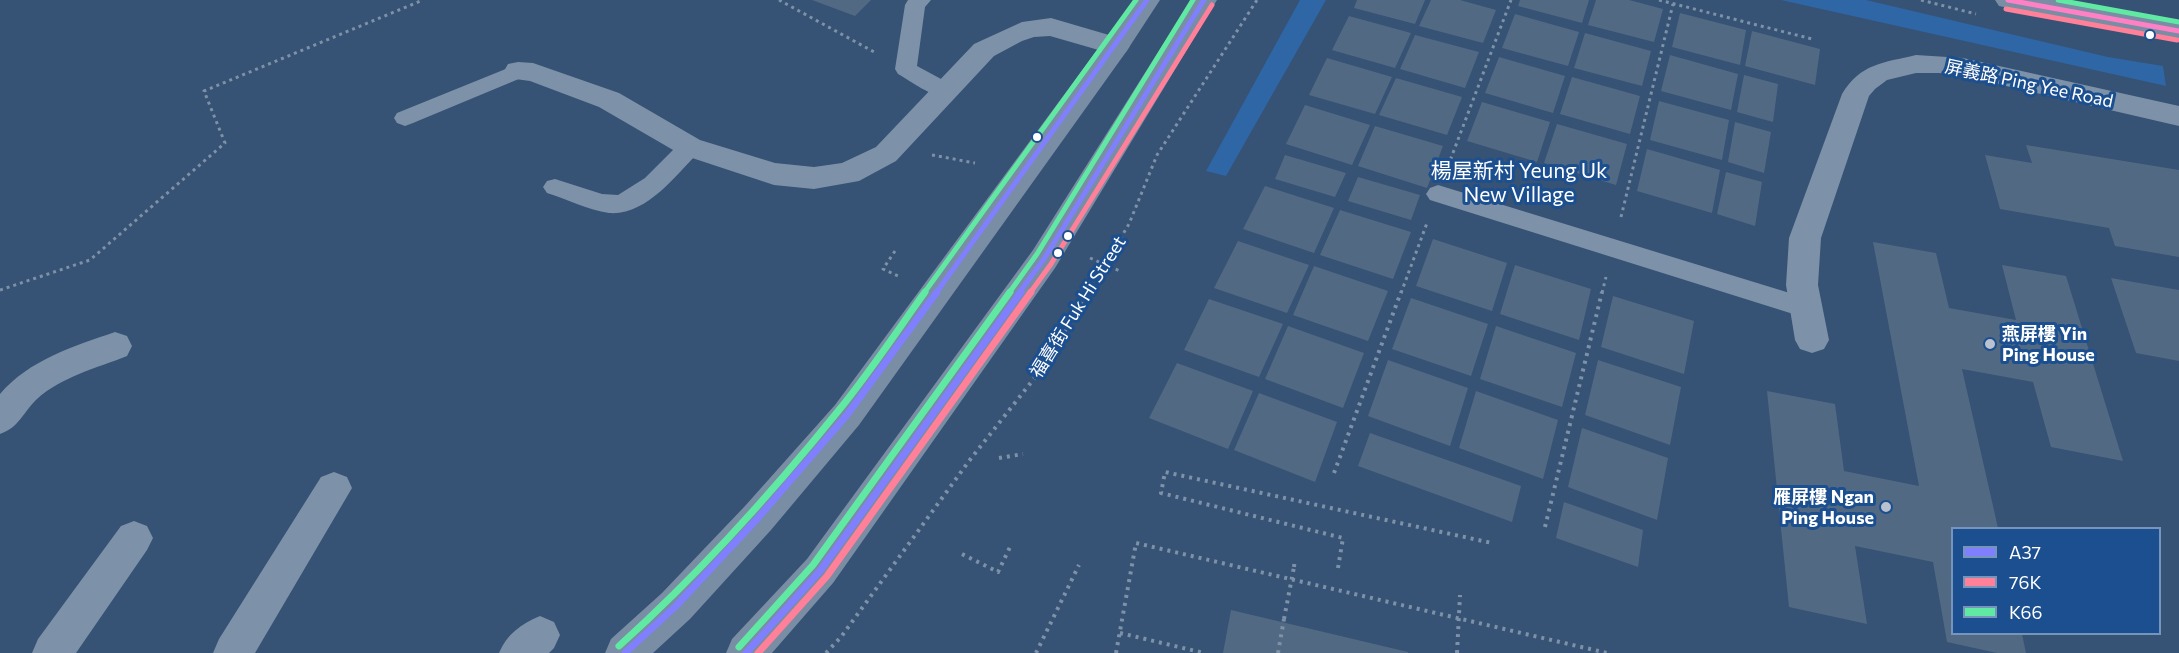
<!DOCTYPE html>
<html>
<head>
<meta charset="utf-8">
<style>
  body { margin:0 }
  #map { position:relative; width:2179px; height:653px; overflow:hidden; background:#365274; font-family:Commissioner,sans-serif }
  canvas { display:block }
  .legend { position:absolute; left:1951px; top:527px; width:210px; height:108px; box-sizing:border-box; background:#1b4f8f; border:2px solid #7695bc; margin:0; padding:8px 10px; list-style:none; font-size:18px; color:#fff }
  .legend li { display:flex; align-items:center; gap:12px; height:30px }
  .legend b { width:30px; border:2px solid #7695bc }
</style>
</head>
<body>
<div id="map">
<canvas width="2179" height="653"></canvas>
<ul class="legend">
<li><b style="height:8px;background:#8080ff"></b>A37</li>
<li><b style="height:8px;background:#ff8098"></b>76K</li>
<li><b style="height:8px;background:#60e9a3"></b>K66</li>
</ul>
</div>
<script>
const g = document.querySelector('canvas').getContext('2d');
g.lineJoin = 'round';
function fillPath(path, color) { g.fillStyle = color; g.fill(path, 'evenodd'); }
function stroke(path, color, width, dash) { g.strokeStyle = color; g.lineWidth = width; g.lineCap = dash ? 'butt' : 'round'; g.setLineDash(dash || []); g.stroke(path); }
function label(font, color, halo, rows, align = 'center') {
  g.font = font + ' Commissioner,"Noto Sans TC",sans-serif'; g.lineWidth = 6; g.setLineDash([]); g.textBaseline = 'middle'; g.strokeStyle = halo; g.fillStyle = color; for (const [text, x, y, turn = 0] of rows) {
    g.save(); g.translate(x, y); g.rotate((+turn || 0) * Math.PI / 180); g.textAlign = isNaN(turn) ? turn : align; if (halo) g.strokeText(text, 0, 0); g.fillText(text, 0, 0); g.restore();
  }
}
const green = new Path2D(`
  M1300,0H1326L1226,176L1206,171Z
  M1781,0H1866L2108,57L2163,66L2166,86Z`);
const building = new Path2D(`
  M812,0H871L855,16Z
  M1357,0H1425L1415,24L1354,8Z
  M1431,0H1460L1496,10L1483,43L1419,26Z
  M1520,0H1589L1582,23L1518,6Z
  M1596,0H1629L1663,9L1654,42L1588,25Z
  M1680,13L1746,30L1740,65L1672,47Z
  M1515,14L1579,32L1568,66L1502,48Z
  M1349,16L1411,33L1395,68L1332,50Z
  M1752,31L1820,49L1815,85L1745,66Z
  M1585,33L1651,51L1642,86L1574,68Z
  M1415,35L1479,52L1465,88L1400,69Z
  M1670,55L1738,74L1731,110L1661,91Z
  M1499,57L1565,76L1553,113L1485,93Z
  M1327,58L1392,77L1375,114L1309,95Z
  M1744,75L1778,84L1773,122L1737,112Z
  M1572,77L1640,96L1630,134L1560,114Z
  M1396,78L1462,97L1447,135L1379,115Z
  M1659,101L1729,120L1722,160L1650,140Z
  M1482,102L1550,122L1537,162L1467,141Z
  M1305,105L1370,125L1352,165L1286,144Z
  M1735,122L1771,132L1764,173L1728,162Z
  M1557,124L1627,144L1616,185L1544,163Z
  M1375,126L1443,146L1427,188L1358,166Z
  M2026,145L2179,170V257L2115,246L2109,228L2000,209L1985,155L2032,163Z
  M1647,149L1720,170L1712,213L1637,191Z
  M1285,155L1346,173L1335,197L1275,179Z
  M1726,172L1762,182L1755,226L1717,214Z
  M1358,177L1420,195L1411,220L1348,201Z
  M1265,186L1334,208L1314,253L1243,229Z
  M1340,210L1411,232L1393,279L1320,255Z
  M1433,239L1507,263L1492,311L1416,286Z
  M1238,241L1309,265L1287,313L1214,288Z
  M1873,242L1936,253L1949,308L2016,320L2002,265L2066,276L2123,461L2051,447L2033,382L1962,369L1998,528H1952V634H2022L2026,653H1997L1947,642L1933,562L1855,546L1867,624L1789,607L1767,391L1835,404L1844,471L1919,486Z
  M1515,265L1591,289L1579,340L1500,314Z
  M1314,266L1388,291L1368,341L1293,315Z
  M2111,278L2179,290V361L2136,353Z
  M1613,296L1694,321L1684,374L1601,347Z
  M1411,298L1488,324L1471,376L1392,349Z
  M1209,299L1283,324L1259,377L1184,350Z
  M1288,326L1364,353L1343,408L1265,379Z
  M1496,326L1576,353L1562,407L1480,379Z
  M1388,360L1468,388L1450,446L1368,416Z
  M1598,360L1681,387L1670,445L1585,415Z
  M1177,363L1253,391L1228,449L1149,418Z
  M1476,391L1558,420L1543,479L1459,448Z
  M1259,393L1337,422L1315,482L1234,450Z
  M1582,428L1668,458L1657,520L1568,487Z
  M1370,433L1521,486L1512,522L1358,466Z
  M1564,502L1643,530L1638,567L1556,538Z
  M1231,610L1408,652V653H1223Z`);
const pathFar1 = new Path2D(`
  M779,0L876,53
  M1659,0L1812,39
  M1921,0L1976,14
  M932,155L975,163
  M1448,166L1511,0
  M1621,217L1673,4
  M895,251L883,269L900,277
  M1090,258L1122,272
  M0,290L90,260L225,143L204,91L423,0
  M1088,293L1129,224L1157,155L1257,0
  M1401,293L1427,223
  M1602,293L1606,277`);
const path = new Path2D(`
  M999,458L1023,454
  M1334,473L1401,292
  M1545,527L1602,292
  M962,554L998,572L1011,545
  M1294,567L1295,559
  M1338,568L1343,538L1161,493L1165,472L1492,543
  M1120,633L1204,653
  M826,653L841,637L969,461L1044,366L1088,292
  M1036,653L1079,565
  M1116,653L1136,543L1607,653
  M1278,653L1284,619`);
const service = new Path2D(`
  M908,0H931L925,7L917,66L954,86L957,91L954,96C936,101 914,83 898,74L895,69L905,5Z
  M518,64L526,66L529,71L526,76L413,123L405,126L397,123L394,118L397,113Z
  M690,139L698,141L701,147L698,153C675,176 646,216 609,213C588,210 567,199 547,193L543,187L547,181L555,179L602,194L618,195L645,178L682,141Z
  M1438,185L1806,298L1815,301L1819,308L1815,315L1806,318L1430,200L1426,194L1430,188Z`);
const minor = new Path2D(`
  M1051,18L1126,40L1130,46L1126,52L1116,55L1050,36L1034,37L1022,41L994,56L896,161L859,181L814,189L774,185L680,154L599,107L530,81L508,78L504,71L508,64L518,62L533,63L619,93L700,140L775,163L814,167L842,163L876,147L974,44L1022,22Z
  M1916,55L1963,58L2179,106V126L1963,76L1939,73H1916L1887,80L1875,89L1869,96L1821,238L1818,285L1829,340L1824,349L1812,353L1800,349L1795,340L1786,285L1789,238L1842,94C1861,63 1883,63 1916,55Z
  M115,332L127,336L132,346L127,356C97,368 61,377 37,399C23,412 20,427 0,434V394C29,360 74,346 115,332Z
  M334,472L347,477L352,488L255,653H213L219,639L321,477Z
  M134,521L147,526L153,538L147,550L76,653H32L38,639L121,526Z
  M540,616L554,622L560,635L554,648L549,653H499C507,634 521,624 540,616Z`);
const secondary = new Path2D(`
  M1134,0H1160L1126,52L859,425L771,530L690,619L653,653H605L611,639L662,593L745,506L835,405Z
  M1191,0H1217L1055,268L833,583L772,653H726L732,639L807,559L1033,250Z
  M1995,0H2054L2179,22V40L2008,8L1999,6Z`);
const pathBridge = new Path2D(`
  M1284,619L1294,567
  M1457,653L1460,595`);
const bus1Far1 = new Path2D(`
  M936,293L1147,0
  M1019,293L1044,259L1204,0`);
const bus1 = new Path2D(`
  M625,653L676,606L758,518L847,415L937,292
  M746,653L820,571L1021,292`);
const bus2Far1 = new Path2D(`
  M2006,9L2177,40
  M1030,293L1051,264L1212,5`);
const bus2 = new Path2D(`
  M758,653L827,576L1031,292`);
const bus3Far1 = new Path2D(`
  M2058,0L2179,22
  M924,293L1136,0
  M1009,293L1037,254L1193,0`);
const bus3 = new Path2D(`
  M619,646C699,574 772,493 839,410C870,372 897,331 925,292
  M739,647L813,565L1010,292`);
const bus4 = new Path2D(`
  M2008,0L2179,31`);
const markers = [
  [2150,35,5,"#fff"],
  [1037,137,5,"#fff"],
  [1068,236,5,"#fff"],
  [1058,253,5,"#fff"],
  [1990,344,6,"#b9c2ce"],
  [1886,507,6,"#b9c2ce"]
];
const streetNames = [
  ["屏義路 Ping Yee Road",2029,84,12],
  ["福喜街 Fuk Hi Street",1078,307,-58]
];
const poiNames = [
  ["燕屏樓 Yin",2002,334],
  ["Ping House",2002,355],
  ["雁屏樓 Ngan",1874,497,"right"],
  ["Ping House",1874,518,"right"]
];
const quarterNames = [
  ["楊屋新村 Yeung Uk",1519,171],
  ["New Village",1519,195]
];
fillPath(green, '#2f66a5');
fillPath(building, '#526984');
stroke(pathFar1, '#7d92a8', 3, [3, 4]);
stroke(path, '#7d92a8', 4, [3, 5]);
fillPath(service, '#7d92a8');
fillPath(minor, '#7d92a8');
fillPath(secondary, '#798da4');
stroke(pathBridge, '#7d92a8', 4, [3, 5]);
stroke(bus1Far1, '#8080ff', 5);
stroke(bus1, '#8080ff', 7);
stroke(bus2Far1, '#ff8098', 5);
stroke(bus2, '#ff8098', 7);
stroke(bus3Far1, '#60e9a3', 5);
stroke(bus3, '#60e9a3', 7);
stroke(bus4, '#ff80c5', 5);
for (const [x, y, r, color] of markers) { const dot = new Path2D(); dot.arc(x, y, r, 0, 2 * Math.PI); g.fillStyle = color; g.fill(dot); stroke(dot, '#1b4f8f', 2); }
label('18px', '#fff', '#1b4f8f', streetNames);
label('bold 18px', '#fff', '#1b4f8f', poiNames, 'left');
label('21px', '#fff', '#1b4f8f', quarterNames);
</script>
</body>
</html>
